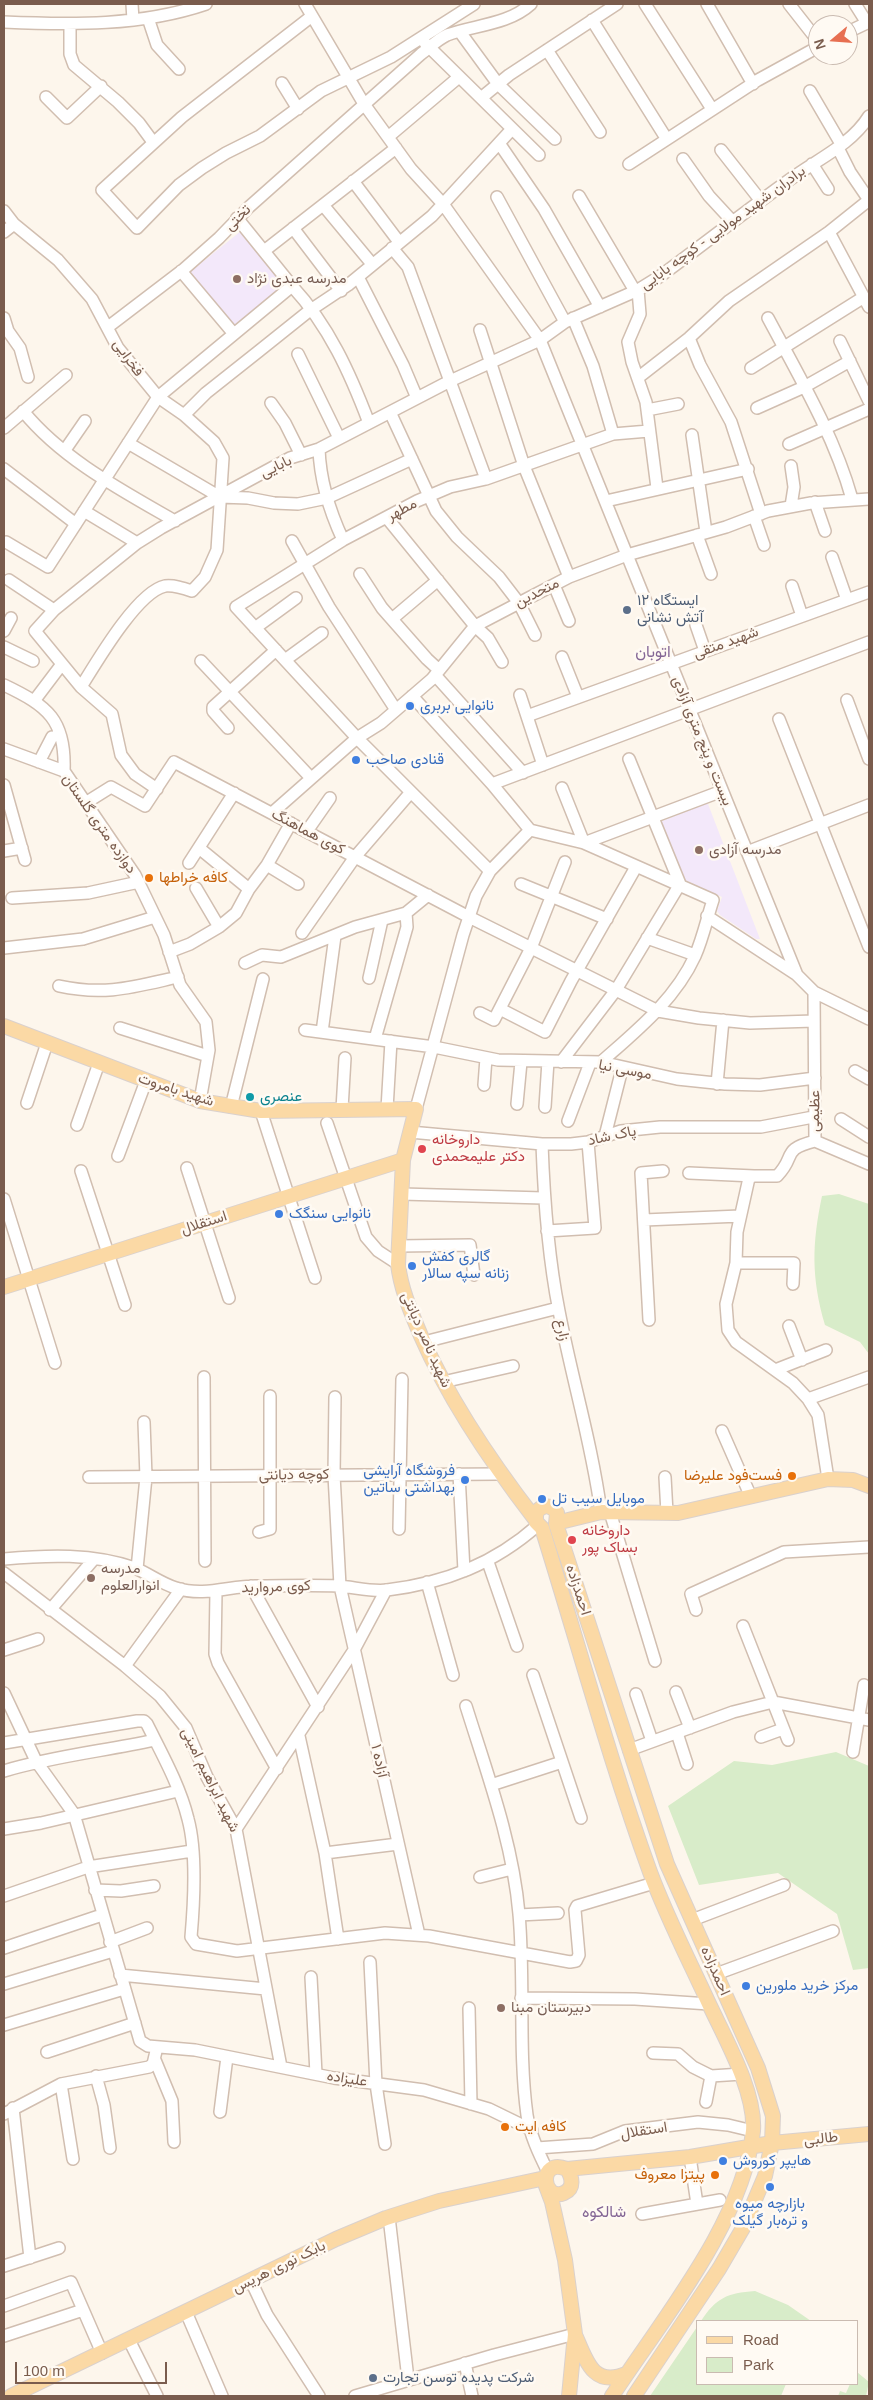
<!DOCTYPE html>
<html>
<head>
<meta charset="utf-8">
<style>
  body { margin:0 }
  #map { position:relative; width:873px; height:2400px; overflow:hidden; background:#fdf6ec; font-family:Helvetica,sans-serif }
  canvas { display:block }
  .frame { position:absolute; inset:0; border:5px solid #7a5c4d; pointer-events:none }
  .legend { position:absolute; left:696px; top:2320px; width:162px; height:65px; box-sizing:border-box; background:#fffaf3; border:1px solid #cabbb1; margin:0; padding:6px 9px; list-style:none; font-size:15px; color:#7a5c4d }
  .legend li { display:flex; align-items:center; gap:10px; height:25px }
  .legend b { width:25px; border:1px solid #cabbb1 }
  .north { position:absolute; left:808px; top:15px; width:50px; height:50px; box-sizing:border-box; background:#fffaf3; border:1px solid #cabbb1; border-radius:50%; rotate:252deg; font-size:14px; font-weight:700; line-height:20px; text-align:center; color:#7a5c4d }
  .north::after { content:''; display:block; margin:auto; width:18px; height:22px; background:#e76f51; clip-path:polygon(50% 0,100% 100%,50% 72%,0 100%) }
  .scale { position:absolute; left:15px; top:2362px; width:152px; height:22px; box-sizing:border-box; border:2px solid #7a5c4d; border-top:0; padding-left:6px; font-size:15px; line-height:18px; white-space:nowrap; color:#7a5c4d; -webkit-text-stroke:4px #fffaf3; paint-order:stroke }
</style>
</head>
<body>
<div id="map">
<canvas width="873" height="2400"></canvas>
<div class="frame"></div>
<ul class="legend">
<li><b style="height:6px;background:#fbd9a5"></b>Road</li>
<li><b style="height:14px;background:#d8ecc9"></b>Park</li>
</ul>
<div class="north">N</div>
<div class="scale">100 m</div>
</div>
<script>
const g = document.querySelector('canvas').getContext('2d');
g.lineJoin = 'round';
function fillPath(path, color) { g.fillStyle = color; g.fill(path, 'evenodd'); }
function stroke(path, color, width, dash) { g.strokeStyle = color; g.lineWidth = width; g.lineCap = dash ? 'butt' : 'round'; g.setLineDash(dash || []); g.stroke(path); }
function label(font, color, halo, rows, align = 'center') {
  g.font = font + ' Helvetica,Vazirmatn,sans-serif'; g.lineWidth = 5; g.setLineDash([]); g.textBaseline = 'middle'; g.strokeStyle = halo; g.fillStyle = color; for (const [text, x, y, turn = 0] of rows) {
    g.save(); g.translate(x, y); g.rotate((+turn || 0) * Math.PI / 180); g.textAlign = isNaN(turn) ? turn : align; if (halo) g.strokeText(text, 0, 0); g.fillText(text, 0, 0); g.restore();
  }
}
const education = new Path2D(`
  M241,231L284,286L233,326L190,272Z
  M705,804H708L760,939H756L720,915L717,911L722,897L683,879L660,822Z`);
const green = new Path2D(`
  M839,1194L869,1204V1354L860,1342L825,1325C811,1277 812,1244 822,1196Z
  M836,1752L869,1766V1968L853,1970L837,1914L778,1873L699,1885L668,1806L734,1761L772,1765Z
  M755,2291L788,2305L811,2321H701C716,2298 727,2293 755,2291Z
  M697,2327V2384H786L781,2396H650Z
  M857,2372L869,2382L866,2396H838L840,2391L846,2393L850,2384H857Z`);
const minor = new Path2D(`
  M132,4L133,20
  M305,4L364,104L411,169L443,204L540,340L797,975
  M645,4L712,109
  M707,4L753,84
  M789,4L818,41
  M855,4L867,23
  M312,16L182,117L102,190L137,228L179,185L202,168L226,153L260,136L321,91L391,57L474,4
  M148,18L157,45L179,69
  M592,20L666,138
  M4,22C72,25 141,26 206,4
  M70,25V54L74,65L118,102L139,123L153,142
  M460,32L498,84L555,139
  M848,32L869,22
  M425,43L539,155
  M547,50L600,132
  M282,83L298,109
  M810,91L841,144
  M46,97L67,118L101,86
  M481,98L509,75L617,4
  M388,137L459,77
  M499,143L544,209L600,307
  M838,148L850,172L869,200
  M721,150L761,201
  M683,159L709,196L733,222
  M629,164L758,80L818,47
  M812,164L828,189
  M353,181L399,242
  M579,196L635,291
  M497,197L565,322
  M323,205L372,264
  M4,211L14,224L58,260L92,299L118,348L158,397L184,415L214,442L223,458L217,550L205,577L192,591C183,588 174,585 165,586C137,592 96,663 81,687
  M293,228L341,291
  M4,232L14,224
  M829,232L869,307
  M392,248L408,267L486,479
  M264,251L396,148
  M181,271L234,334
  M358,277L403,365L417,398
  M292,286C329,326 350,373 369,423
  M638,290L640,314L628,342L632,362L646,402L657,488
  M4,318L8,331L20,348L28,377
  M573,318L593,366L613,434
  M768,318C799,376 834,435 852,499
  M108,327L184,269L219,238L249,207L421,54C429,48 438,39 447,35C474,25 508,25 531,4
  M480,330L524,466L569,577
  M689,338L700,365L731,422L761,514
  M840,341L869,401
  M298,354L339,438
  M751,368L864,297
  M639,377L689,338L729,301L829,232L869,200
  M271,403L285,423L301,455
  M757,408L804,387L850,361
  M647,410L678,404
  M23,411C62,459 121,490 175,521
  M390,412L436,511L457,537L499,577L519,603L535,635
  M184,415L206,393L259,351L309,311L348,285L432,216L512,129
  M4,428L66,375
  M692,435L706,532
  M128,443L220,497L248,498L274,503L298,504L327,498L412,459
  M789,444L869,409
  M319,449C320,480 330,512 343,540
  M65,450L85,421
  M791,466L794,487L791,506
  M4,469L76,524
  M606,501L748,469
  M815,502L825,531
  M84,511L137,543
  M754,516L764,545
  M387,518L475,626L488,638L502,662
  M697,535L711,574
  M292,541L329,607L396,710
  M6,542L48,567L158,397L292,286L237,218
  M832,557L847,600
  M360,574L382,608L427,659L439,670
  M9,580L54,610
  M554,585L569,621
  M792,586L802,616
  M392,619L438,580
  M696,625L705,651
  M255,628L296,598
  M4,631L11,618
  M4,647L33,661
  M562,657L578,697
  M285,660L322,633
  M201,661L311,778
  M435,675L523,773
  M4,685C48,706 66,720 64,771
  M520,695L543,765
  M412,696L492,784L530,830
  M847,700L869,759
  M34,701L62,664
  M527,716L869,592
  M779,719L869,947
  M228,728L213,711V707L276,650
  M4,749L64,771L135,875L164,935L180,985L206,1022L209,1050L200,1101
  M39,762L52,737
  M492,784L869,642
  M4,785L25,860
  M562,788L584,843
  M157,789L135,774L121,755L112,714L81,687L35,631L54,610L137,543L161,528L290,458L319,449L450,381L540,340L565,322L638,290L659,277C704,244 747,210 792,178C818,159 852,144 869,116
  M87,802L111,787L145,806L174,762L469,917L658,1011L699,1018L750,1023L814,1021
  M272,813L357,738L381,723L432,679L475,626L519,603L569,577L627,555L726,527L768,511L811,503L869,499
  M530,830L584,843L713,900C707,918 703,938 695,956C675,1000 636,1031 601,1062
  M307,831L330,798
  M584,843L722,791
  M199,848L249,889
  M4,851L22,848
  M747,852L869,805
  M189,863L234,793
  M267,865L298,884
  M490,871L357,738L236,607L343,540L417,501L450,487L486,479L613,434L649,431
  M521,884L607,919
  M196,888L219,927
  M12,898L88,893L139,882
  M707,916L797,975L814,992L869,1019
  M302,933L355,857L411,792
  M647,938L695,955
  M4,948L83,939L155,917
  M169,952L190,944L219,927L236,913L249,889L267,865L291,823
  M245,963L262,955L281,957L355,927L406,913L428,895
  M369,978L382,920
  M59,986C105,996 133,987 178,977
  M814,992L815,1141
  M500,1009L545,1032L571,981L636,867
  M480,1013L494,1020L531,948L565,862
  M120,1028L208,1056
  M305,1030L434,1047L498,1060L601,1062L677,1079L725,1084L760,1085L815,1078
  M322,1032L335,936
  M375,1039L407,927L406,913
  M561,1062L616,990L680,884L629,759
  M855,1071L869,1079
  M717,1084L723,1020
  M484,1085L486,1058
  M27,1103L47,1043
  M517,1104L521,1062
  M231,1107L263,979
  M545,1107L548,1061
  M342,1109L345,1058
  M387,1109L391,1041
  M416,1109L463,935L476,896L490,871L530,830
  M261,1111L315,1278
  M841,1119L869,1137
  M568,1121L590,1063
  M327,1123L366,1237L378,1251L398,1264
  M77,1125L99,1063
  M410,1132L542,1144H571L588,1142L621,1131L660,1127H761L813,1117
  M605,1136L622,1069
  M815,1141C780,1150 797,1156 777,1176H754L749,1178L737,1232L736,1263L726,1304L728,1330L736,1342L793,1383L808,1399L818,1415L828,1479
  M815,1141L869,1164
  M542,1144C544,1200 548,1256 559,1311C572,1379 592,1444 601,1512
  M118,1156L146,1081
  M187,1168L229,1298
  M81,1171L125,1305
  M689,1173L754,1176
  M402,1194L543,1198
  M4,1199L55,1363
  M644,1220L740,1216
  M547,1231L595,1228L588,1142
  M399,1246L470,1245L474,1275
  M736,1263H794L793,1284
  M649,1320L641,1173L663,1171
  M789,1326L802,1360
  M424,1342L558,1308
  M775,1370L826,1350
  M204,1377L205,1561
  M443,1382L513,1366
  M335,1397L334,1475L340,1586L419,1935
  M808,1399L869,1377
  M722,1431L751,1497
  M459,1474L464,1571
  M89,1477L499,1474
  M665,1477L667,1513
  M610,1512L655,1661
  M399,1529L402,1379
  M259,1532L270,1529V1396
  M4,1559C47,1555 93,1553 135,1568C149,1574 162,1584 176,1588C204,1597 229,1586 255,1586C283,1586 310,1585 338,1586C354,1587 371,1592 387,1590C445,1583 494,1564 538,1525
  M488,1562L517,1646
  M137,1569L146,1477L144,1422
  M4,1573L125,1666L160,1696L186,1728L207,1777L236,1829L281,2067
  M427,1582L453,1675
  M251,1586L318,1707
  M216,1592L215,1654L218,1663L277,1769
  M50,1610L94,1559
  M696,1610L691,1594L784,1552L869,1547
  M743,1626L788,1740
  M4,1650L38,1639
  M125,1666L181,1589
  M533,1675L581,1818
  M676,1692L690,1728
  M4,1693L36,1761L74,1814L140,2041L148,2046L195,2050L334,2078L424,2090L489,2109L532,2130
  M636,1694L652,1741
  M466,1706C487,1773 513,1843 519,1914C525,1981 518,2049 527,2115C530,2135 539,2154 548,2172
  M677,1733L687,1764
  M299,1736L325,1853L338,1939
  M761,1737L783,1729
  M4,1743L137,1721H144L147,1724C162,1754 180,1786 188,1819C197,1852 194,1903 191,1937L196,1944L237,1951L385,1933L429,1936L570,1962L576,1961L579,1955L575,1910L577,1906L654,1883
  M629,1750L733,1712L773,1702L869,1720
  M853,1752L864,1685
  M4,1771C53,1756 105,1751 155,1740
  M491,1785L562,1762
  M4,1829L41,1823L178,1791
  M236,1829L354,1650L386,1590
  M325,1853L398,1844
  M480,1877L512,1869
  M95,1890L121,1891L154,1886
  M4,1896L88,1867L192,1851
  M519,1915L558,1913
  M692,1920L784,1885
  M110,1942L147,1928
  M4,1948L102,1915
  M370,1962L376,2084L385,2144
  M716,1974L833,1931
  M120,1975L266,1989
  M311,1977L316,2074
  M4,1984L113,1951
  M521,1998L635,1999L709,2004
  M469,2008L471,2104
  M4,2025L124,1989
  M47,2052L135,2023
  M653,2053L678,2054L693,2067L711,2076L742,2074
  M155,2060L172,2101L174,2142
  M96,2076L104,2105L110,2148
  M61,2084L73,2159
  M706,2102L711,2076
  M13,2108L30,2258
  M220,2112L227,2057
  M4,2114L61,2084L149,2067L153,2064L157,2047
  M537,2148L593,2144L625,2131L698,2122L728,2125L753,2131
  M690,2157L697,2204
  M642,2214L720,2200
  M389,2217L408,2379
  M4,2266L59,2248
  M251,2281L267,2315L319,2396
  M4,2306L71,2282L102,2353
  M186,2312L222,2396
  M4,2336L83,2310
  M129,2340L157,2396
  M465,2363L472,2396
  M355,2396L494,2355L575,2334`);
const major = new Path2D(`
  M4,1026L200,1101L261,1111L416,1109L403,1160L398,1264C401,1290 411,1312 421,1336C450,1402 491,1462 535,1519
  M4,1287L403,1160
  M556,1523L601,1512L678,1513L828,1479L853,1480L869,1486
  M567,2169C572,2177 575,2188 564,2193C542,2202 537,2157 567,2169L690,2157L772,2143L869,2134
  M546,2186L552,2202L565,2260L575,2334L569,2396
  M576,2337C587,2363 594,2387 626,2374
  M11,2396L336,2239L386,2218L439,2201L545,2178
  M612,2396C661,2321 744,2221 753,2131C756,2093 726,2040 710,2006C690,1962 667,1918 650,1872C609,1759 578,1643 542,1528L536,1522V1513C542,1504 551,1504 557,1513L556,1524L667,1864L758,2068L773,2116L772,2143L765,2176L743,2228L719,2269L634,2396`);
const markers = [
  [237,279,5,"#8d6e63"],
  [627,610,5,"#5c6f8a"],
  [410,706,5,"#3f7fe0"],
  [356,760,5,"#3f7fe0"],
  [699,850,5,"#8d6e63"],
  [149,878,5,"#e8710a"],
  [250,1097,5,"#0f9aa8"],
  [422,1149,5,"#e0444e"],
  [279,1214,5,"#3f7fe0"],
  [412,1266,5,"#3f7fe0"],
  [792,1476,5,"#e8710a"],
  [465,1480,5,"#3f7fe0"],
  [542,1499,5,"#3f7fe0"],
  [572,1540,5,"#e0444e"],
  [91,1578,5,"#8d6e63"],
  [746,1986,5,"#3f7fe0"],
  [501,2008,5,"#8d6e63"],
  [505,2127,5,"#e8710a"],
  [723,2161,5,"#3f7fe0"],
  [715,2175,5,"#e8710a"],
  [770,2187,5,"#3f7fe0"],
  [373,2378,5,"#5c6f8a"]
];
const streetNames = [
  ["تختی",238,218,-45],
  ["برادران شهید مولایی - کوچه بابایی",723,228,-36],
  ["فخرایی",128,358,55],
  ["بابایی",276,467,-26],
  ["مطهر",402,510,-28],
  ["متحدین",537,593,-27],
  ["شهید متقی",726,643,-20],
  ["بیست و پنج متری آزادی",702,741,68],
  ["دوازده متری گلستان",99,824,55],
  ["کوی هماهنگ",308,832,28],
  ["موسی نیا",625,1070,11],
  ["شهید بامروت",176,1090,18],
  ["عظیمی",815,1111,-89],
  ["پاک شاد",612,1136,-12],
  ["استقلال",204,1223,-18],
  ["زارع",562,1330,78],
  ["شهید ناصر دیانتی",426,1340,66],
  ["کوچه دیانتی",294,1475,-1],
  ["کوی مروارید",276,1587,-2],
  ["احمدزاده",578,1590,72],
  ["آزاده ۱",379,1761,77],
  ["شهید ابراهیم امینی",210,1780,64],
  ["احمدزاده",715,1971,66],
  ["علیزاده",347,2079,9],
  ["استقلال",644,2131,-9],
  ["طالبی",821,2139,-6],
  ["بابک نوری هریس",279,2267,-26]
];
const educationNames = [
  ["مدرسه عبدی نژاد",247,279],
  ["مدرسه آزادی",709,850],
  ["مدرسه",101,1569],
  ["انوارالعلوم",101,1586],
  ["دبیرستان مبنا",511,2008]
];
const serviceNames = [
  ["ایستگاه ۱۲",637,601],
  ["آتش نشانی",637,618],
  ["شرکت پدیده توسن تجارت",383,2378]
];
const shopNames = [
  ["نانوایی بربری",420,706],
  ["قنادی صاحب",366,760],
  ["نانوایی سنگک",289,1214],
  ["گالری کفش",422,1257],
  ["زنانه سپه سالار",422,1274],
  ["فروشگاه آرایشی",455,1471,"right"],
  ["بهداشتی ساتین",455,1488,"right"],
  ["موبایل سیب تل",552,1499],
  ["مرکز خرید ملورین",756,1986],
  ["هايپر كوروش",733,2161],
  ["بازارچه میوه",770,2204,"center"],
  ["و تره‌بار گیلک",770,2221,"center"]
];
const foodNames = [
  ["کافه خراطها",159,878],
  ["فست‌فود علیرضا",782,1476,"right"],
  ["کافه ایت",515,2127],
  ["پیتزا معروف",705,2175,"right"]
];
const cultureNames = [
  ["عنصری",260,1097]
];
const healthNames = [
  ["داروخانه",432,1140],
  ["دکتر علیمحمدی",432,1157],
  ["داروخانه",582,1531],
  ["بساک پور",582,1548]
];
const neighbourhoodNames = [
  ["اتوبان",653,653],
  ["شالکوه",604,2213]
];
fillPath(education, '#f3e8fa');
fillPath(green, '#d8ecc9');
stroke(minor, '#d1beb0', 14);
stroke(major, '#dad1cd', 16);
stroke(minor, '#fff', 11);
stroke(major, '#fbd9a5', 14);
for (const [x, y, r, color] of markers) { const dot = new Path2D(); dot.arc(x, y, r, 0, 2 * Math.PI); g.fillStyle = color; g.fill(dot); stroke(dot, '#fffaf3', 2); }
label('15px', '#7a5c4d', '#fffaf3', streetNames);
label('15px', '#785e54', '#fffaf3', educationNames, 'left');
label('15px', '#4e5e75', '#fffaf3', serviceNames, 'left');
label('15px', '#366cbe', '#fffaf3', shopNames, 'left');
label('15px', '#c56008', '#fffaf3', foodNames, 'left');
label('15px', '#0d838f', '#fffaf3', cultureNames, 'left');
label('15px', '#be3a42', '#fffaf3', healthNames, 'left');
label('16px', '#846695', '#fffaf3', neighbourhoodNames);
</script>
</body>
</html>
